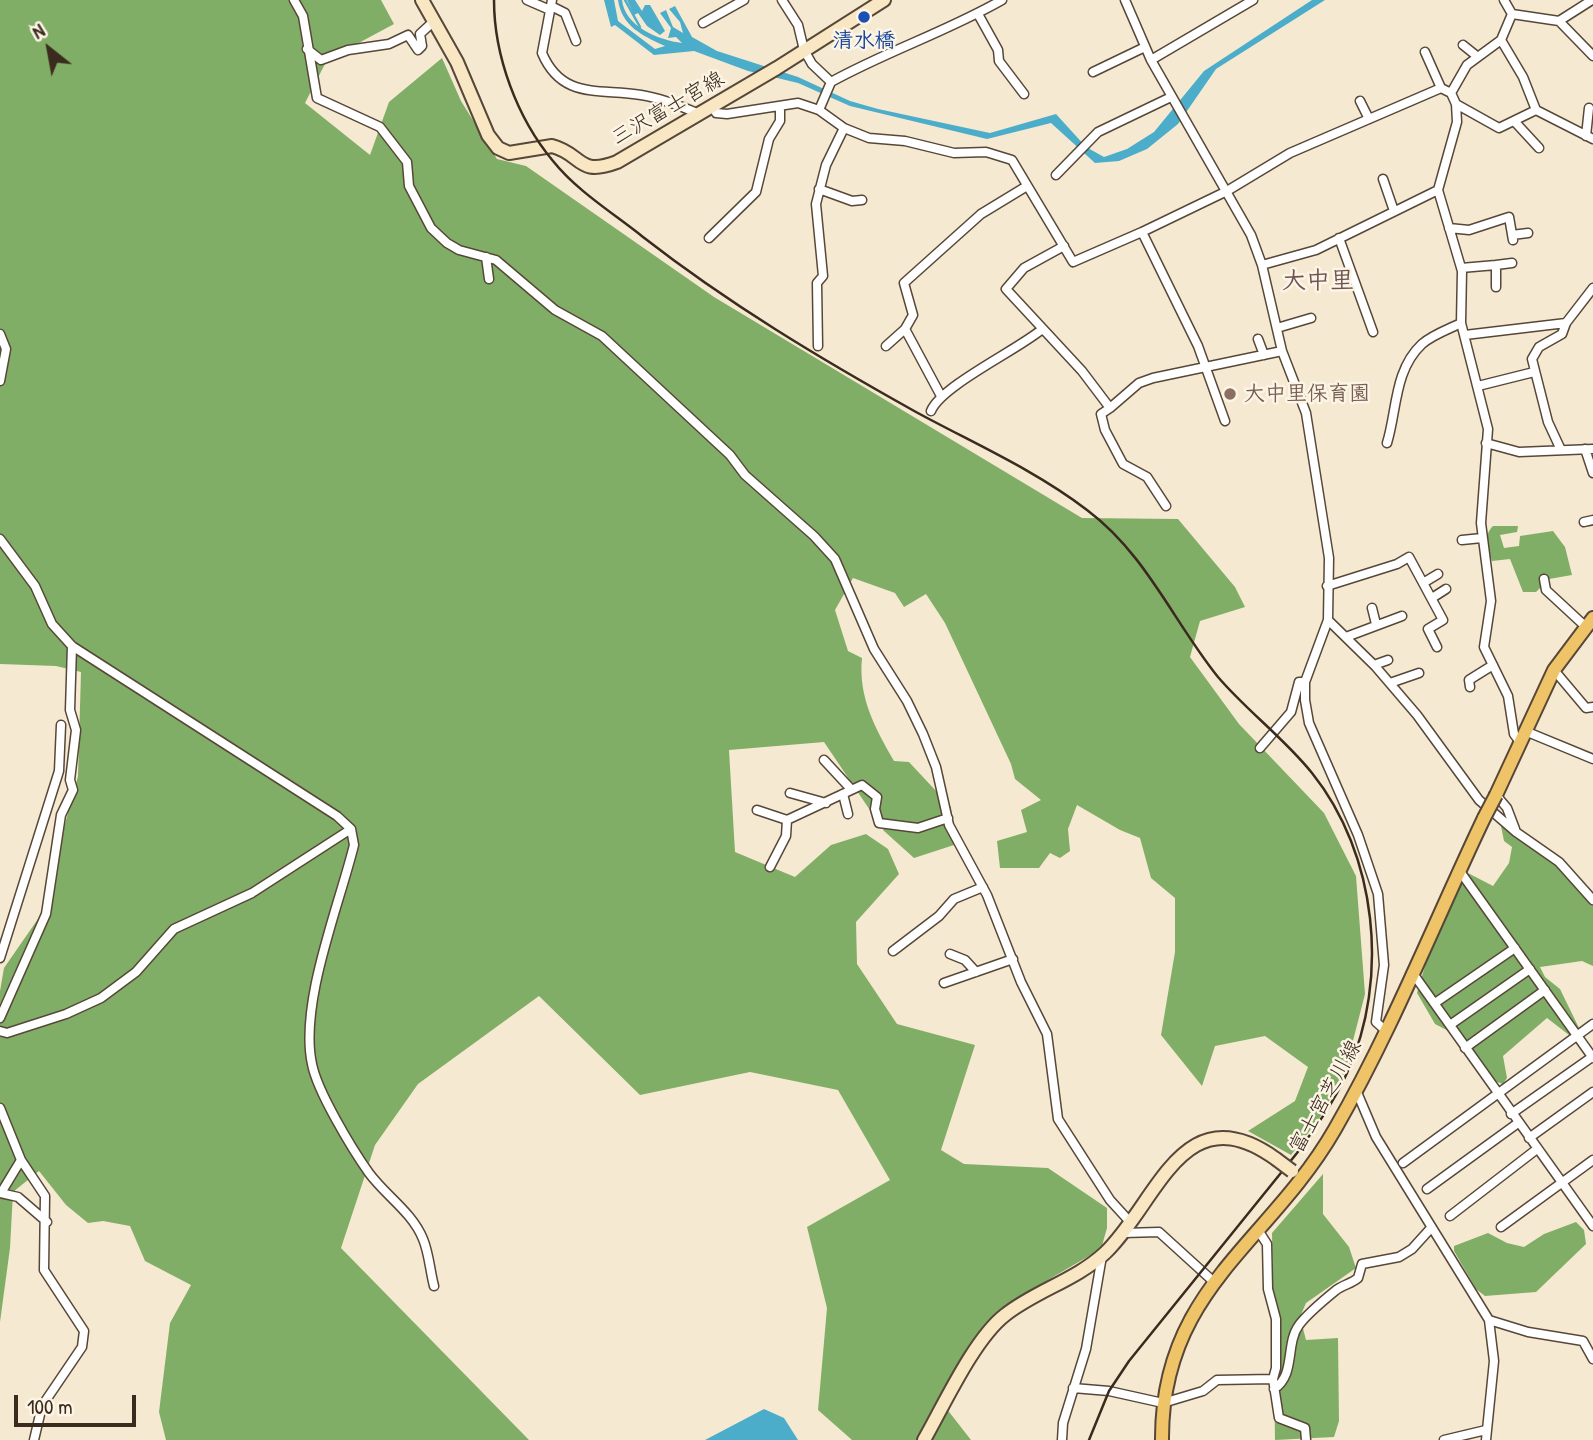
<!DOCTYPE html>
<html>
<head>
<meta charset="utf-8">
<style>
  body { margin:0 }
  #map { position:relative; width:1593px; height:1440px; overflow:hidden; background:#f6e9d1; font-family:"Patrick Hand",sans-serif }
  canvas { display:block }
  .north { position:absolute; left:14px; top:14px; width:70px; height:70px; -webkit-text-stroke:5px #fcf5e5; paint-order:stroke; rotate:329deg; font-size:19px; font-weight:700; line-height:28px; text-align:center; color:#3b2a1e }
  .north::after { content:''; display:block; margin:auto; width:24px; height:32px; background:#3b2a1e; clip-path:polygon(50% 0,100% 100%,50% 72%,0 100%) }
  .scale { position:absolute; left:14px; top:1395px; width:122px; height:32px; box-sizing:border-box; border:4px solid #3b2a1e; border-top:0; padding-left:9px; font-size:21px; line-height:24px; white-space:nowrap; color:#3b2a1e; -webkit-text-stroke:5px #fcf5e5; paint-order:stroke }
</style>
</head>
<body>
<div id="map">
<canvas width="1593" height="1440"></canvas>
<div class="north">N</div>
<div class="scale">100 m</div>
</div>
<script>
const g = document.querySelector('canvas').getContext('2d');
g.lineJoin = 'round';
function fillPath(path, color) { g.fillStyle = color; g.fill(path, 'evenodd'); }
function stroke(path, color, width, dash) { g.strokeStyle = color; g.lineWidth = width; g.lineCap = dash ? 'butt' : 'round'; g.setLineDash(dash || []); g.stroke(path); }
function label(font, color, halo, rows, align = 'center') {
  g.font = font + ' "Patrick Hand","Klee One",sans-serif'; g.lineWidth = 5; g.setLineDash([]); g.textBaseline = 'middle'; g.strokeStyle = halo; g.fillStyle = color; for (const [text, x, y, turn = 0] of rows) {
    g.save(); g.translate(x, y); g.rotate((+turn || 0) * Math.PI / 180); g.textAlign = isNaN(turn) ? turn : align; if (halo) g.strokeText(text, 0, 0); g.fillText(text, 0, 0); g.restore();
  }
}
const forest = new Path2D(`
  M0,0H381L394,24L327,60L305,103L370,155L389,102L442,58L461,101L497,159L526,166L714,297L1082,518L1178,519L1235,587L1245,607L1200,621L1190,657L1239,724L1324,813L1356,876L1365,994L1345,1072L1319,1119L1291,1155L1248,1131L1295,1101L1308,1067L1265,1036L1215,1046L1202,1086L1161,1035L1175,952V898L1151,878L1140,838L1120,830L1077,805L1068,829L1070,851L1060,858L1050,853L1039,868H1000L997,841L1027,832L1021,810L1041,800L1015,779L1011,764L945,623L926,594L904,607L895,593L853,578L835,610L848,651L862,658C858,697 875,728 894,761L909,762L951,807L954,845L914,858L884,831L824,742L729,750L735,852L795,877L831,845L866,834L888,849L899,874L856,922L857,964L897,1024L975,1045L941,1150L964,1164L1048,1168L1107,1208V1228L1101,1249L1005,1305L985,1325L939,1399L971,1440H852L818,1410L827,1308L807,1227L890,1180L838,1090L750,1072L640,1095L539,996L418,1084L375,1145L341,1248L529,1440H166L159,1412L170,1323L191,1285L145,1261L130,1226L103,1221L88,1223L66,1205L39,1171L13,1192L10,1248L0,1322V991L4,968L40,916L78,776L81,672L56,666L0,664Z
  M1493,526H1518L1517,532L1500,535L1504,548L1519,546L1520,536L1553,531L1565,547L1572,575L1549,579L1536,592H1523L1510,559L1492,561C1488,549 1482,537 1493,526Z
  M1501,826C1528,839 1584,869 1593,900C1593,915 1593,948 1593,966L1582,961L1540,967L1545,977L1560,989L1579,1028L1569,1035L1547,1018L1503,1056L1507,1078L1503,1084L1485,1078L1462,1038L1435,1024L1417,993L1427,959L1466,872L1493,886L1509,863L1512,847L1504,841Z
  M1323,1174V1214L1349,1247L1356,1268L1306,1303L1300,1317L1306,1340L1338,1338L1339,1421L1334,1437L1275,1440L1272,1233Z
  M1576,1222L1584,1230L1586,1244L1536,1292L1485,1296L1476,1289L1454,1251V1246L1488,1233L1507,1243L1524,1247L1544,1234Z`);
const water = new Path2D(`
  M604,0H614L618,21L655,49L665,46C641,35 622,26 618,0H622C625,27 659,40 682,43L676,37L668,38L671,28L660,13L666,10L673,27L683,33L680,22L669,9L675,6L692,37L717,51L798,77L850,101L878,109L990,133L1056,114L1086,147L1104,157L1127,149L1154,132L1204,71L1312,0H1325L1216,69L1178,124L1147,149L1119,161L1095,163L1051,123L987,139L850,106L798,83L748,71L694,51L654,55L615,25L611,27Z
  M627,0H635L642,11L645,5H650L665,31L660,35L647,26L638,13L634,15Z
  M764,1409L784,1418L798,1440H705Z`);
const stream = new Path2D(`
  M625,0L640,27`);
const street = new Path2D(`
  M294,0L303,16L317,98L380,127L407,162L409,186L431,228L447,243L459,250L496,260L555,310L602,336L730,455L745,475L814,536L835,559L874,649L907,701L923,734L936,767L949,825L987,895L1021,982L1047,1034L1058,1119L1110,1200L1131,1223
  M527,0L550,10
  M552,0L542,53C562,100 599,88 641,95C660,98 681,106 699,114
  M782,0L798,25L804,50L812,64L831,82C887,51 946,32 1002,0
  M1125,0L1151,60L1251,235L1262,265L1282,351L1306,413L1329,558L1328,620L1305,682V700L1309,723L1358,835L1378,894L1384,965L1376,1022L1385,1030
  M1504,0L1512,14L1559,21L1593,56
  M551,6L565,13L576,41
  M978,14L998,50L999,61L1024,94
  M1559,21L1592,0
  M703,23L744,0
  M1501,40L1523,77L1536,110
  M1463,45L1478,57
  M307,49L321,60L348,50L389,44L408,35L418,50L422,46L420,34L434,21
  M1425,52L1441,88
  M1151,60L1253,0
  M1093,72L1145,47
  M1451,93L1456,104L1457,122L1438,190L1462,271L1461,323L1488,429L1481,523L1491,601L1484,647L1508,696L1514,734L1520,742
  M1360,101L1369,119
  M1456,104L1499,128L1536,110L1593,139
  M713,106L716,113L727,114L798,103L819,110L844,128L869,138L905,141L954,153L986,152L1012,160L1073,262L1142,232L1227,191L1290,153L1441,88L1451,93L1467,65L1501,40L1512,14
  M819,110L831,82
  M1515,122L1539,148
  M1586,136L1589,108
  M1056,175L1098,132L1171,97
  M1383,179L1394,211
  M819,189L852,201L862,200
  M1449,228L1469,230L1509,217L1513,240
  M1142,232L1198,346L1225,421
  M1512,235L1528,233
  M709,238L756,192L769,139L780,121V106
  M1339,238L1373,332
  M1064,246L1024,268L1006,289L1082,371L1110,408L1139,383L1153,378L1282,351
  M486,257L489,279
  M1262,265L1316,250L1438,190
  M1496,265L1512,263
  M1461,268L1496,265V287
  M1277,328L1311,318
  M905,329L941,396
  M0,334L6,349L0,381
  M1465,335L1566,323
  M1258,339L1264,355
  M818,346L817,283L823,276L816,204L826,165L844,128
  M886,346L905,329L913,315L904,283L981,214L1027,186
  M1478,386L1534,372
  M1110,408L1101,414L1105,430L1123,464L1147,477L1166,506
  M931,411C941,386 1017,350 1041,330
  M1387,443C1397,411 1394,370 1422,344C1432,335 1449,329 1461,323
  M1486,443L1519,452L1593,449
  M1585,449L1593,473
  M1561,450L1548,422L1532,359L1539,347L1562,334L1566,323L1593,288
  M1584,522L1593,520
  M0,539L35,586L52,624L72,646L337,816L351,829L354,845C339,906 299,1004 312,1064C317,1091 352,1149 369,1173C386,1196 412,1212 423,1239C429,1253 430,1271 434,1286
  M1462,540L1482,538
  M1544,579L1546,590L1586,627
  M1423,583L1438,574
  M1327,586L1397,564L1409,557L1443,620L1428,629L1437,647
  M1432,598L1446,589
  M1372,608L1376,624
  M1328,620L1375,666L1417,715L1479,800L1516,832L1559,862L1593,900
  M1346,637L1402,616
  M1374,665L1388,660
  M1554,670L1586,708L1593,707
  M1390,683L1419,673
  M1470,687L1469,680L1493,665
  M1525,731L1593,759
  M1260,748L1291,712L1299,682H1305
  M824,760L850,788
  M790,793L826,803
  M843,794L848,814
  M1496,795L1507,808L1515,829
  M757,810L787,820
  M770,867L786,836L787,820L862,785L877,797L875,809L879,823L918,828L948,818
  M1459,870L1593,1058
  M893,951L939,916L954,899L983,887
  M950,954L965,960L976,972
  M0,958L59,771L61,725
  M1412,972L1593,1226
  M944,983L1013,959
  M1435,1003L1515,948
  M0,1018L46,914L61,815L73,790L70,780L76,730L70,710L72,646
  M1450,1025L1530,969
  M0,1031L7,1033L66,1014L101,998L136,972L174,929L252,893L351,829
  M1465,1048L1545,990
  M1356,1090L1376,1137L1489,1320L1494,1361L1486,1440
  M0,1108L21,1160L45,1196L44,1270L84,1331L82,1347L42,1406L34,1440
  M1511,1114L1592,1057
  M1529,1138L1593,1092
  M1403,1163L1593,1024
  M1427,1189L1518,1123
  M0,1193L18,1197L47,1222
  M1,1193L21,1160
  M1450,1216L1537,1149
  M1501,1227L1593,1160
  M1258,1230L1267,1244L1268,1289L1276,1319V1368L1273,1379L1279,1418L1305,1428L1306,1440
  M1124,1233L1159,1232L1214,1282
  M1489,1320L1528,1332L1583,1341L1593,1359
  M1073,1388L1109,1391L1163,1403L1203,1391L1217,1380L1273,1379
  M1274,1389C1296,1375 1285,1344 1299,1325C1307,1314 1324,1300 1335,1291C1342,1285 1351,1284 1358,1278L1362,1264L1399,1257L1412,1249L1431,1228
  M1062,1440L1063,1423L1086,1349L1102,1256
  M1444,1440L1486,1430`);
const secondary = new Path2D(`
  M422,0L457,62L488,135L498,148L509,153L552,146C583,154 577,177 617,162L777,68L884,0
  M924,1440C944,1405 974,1339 1005,1315C1035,1291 1076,1280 1105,1253C1158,1202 1183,1092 1276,1159`);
const primary = new Path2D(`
  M1496,795L1554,670L1593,618
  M1162,1440C1161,1289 1269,1244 1335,1129C1392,1030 1435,921 1484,818`);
const rail = new Path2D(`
  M494,0C494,56 517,118 553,161C577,191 613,213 643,237C729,304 821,359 916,412C973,443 1035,470 1087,510C1146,554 1173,621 1218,677C1247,711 1284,738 1312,773C1377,854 1390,979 1347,1073C1334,1102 1316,1127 1297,1153L1129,1361L1109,1391L1089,1440`);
const secondaryBridge = new Path2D(`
  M1276,1159L1292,1171`);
const primaryBridge = new Path2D(`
  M1484,818L1496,795`);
const markers = [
  [864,17,7,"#1a4fb4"],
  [1230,394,7,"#8d6e63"]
];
const transitNames = [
  ["清水橋",864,41]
];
const streetNames = [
  ["三沢富士宮線",668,109,-30],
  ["富士宮芝川線",1326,1097,-61]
];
const educationNames = [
  ["大中里保育園",1244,394]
];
const quarterNames = [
  ["大中里",1318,282]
];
fillPath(forest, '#81ae66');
fillPath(water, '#4badca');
stroke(stream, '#4badca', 2.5);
stroke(street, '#574739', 11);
stroke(secondary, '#574739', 16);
stroke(primary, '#574739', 16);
stroke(street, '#fff', 8);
stroke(secondary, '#f9e7c3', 12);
stroke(primary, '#efc469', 12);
stroke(rail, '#3b2a1e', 2.5);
stroke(secondaryBridge, '#574739', 16, []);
stroke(primaryBridge, '#574739', 16, []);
stroke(secondaryBridge, '#f9e7c3', 12);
stroke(primaryBridge, '#efc469', 12);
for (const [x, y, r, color] of markers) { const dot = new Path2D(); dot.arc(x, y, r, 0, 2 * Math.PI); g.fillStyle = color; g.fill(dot); stroke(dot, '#fcf5e5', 2.5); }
label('bold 21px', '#164399', '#fcf5e5', transitNames);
label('21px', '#3b2a1e', '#fcf5e5', streetNames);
label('bold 21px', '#785e54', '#fcf5e5', educationNames, 'left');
label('bold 24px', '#6f5253', '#fcf5e5', quarterNames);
</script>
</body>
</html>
